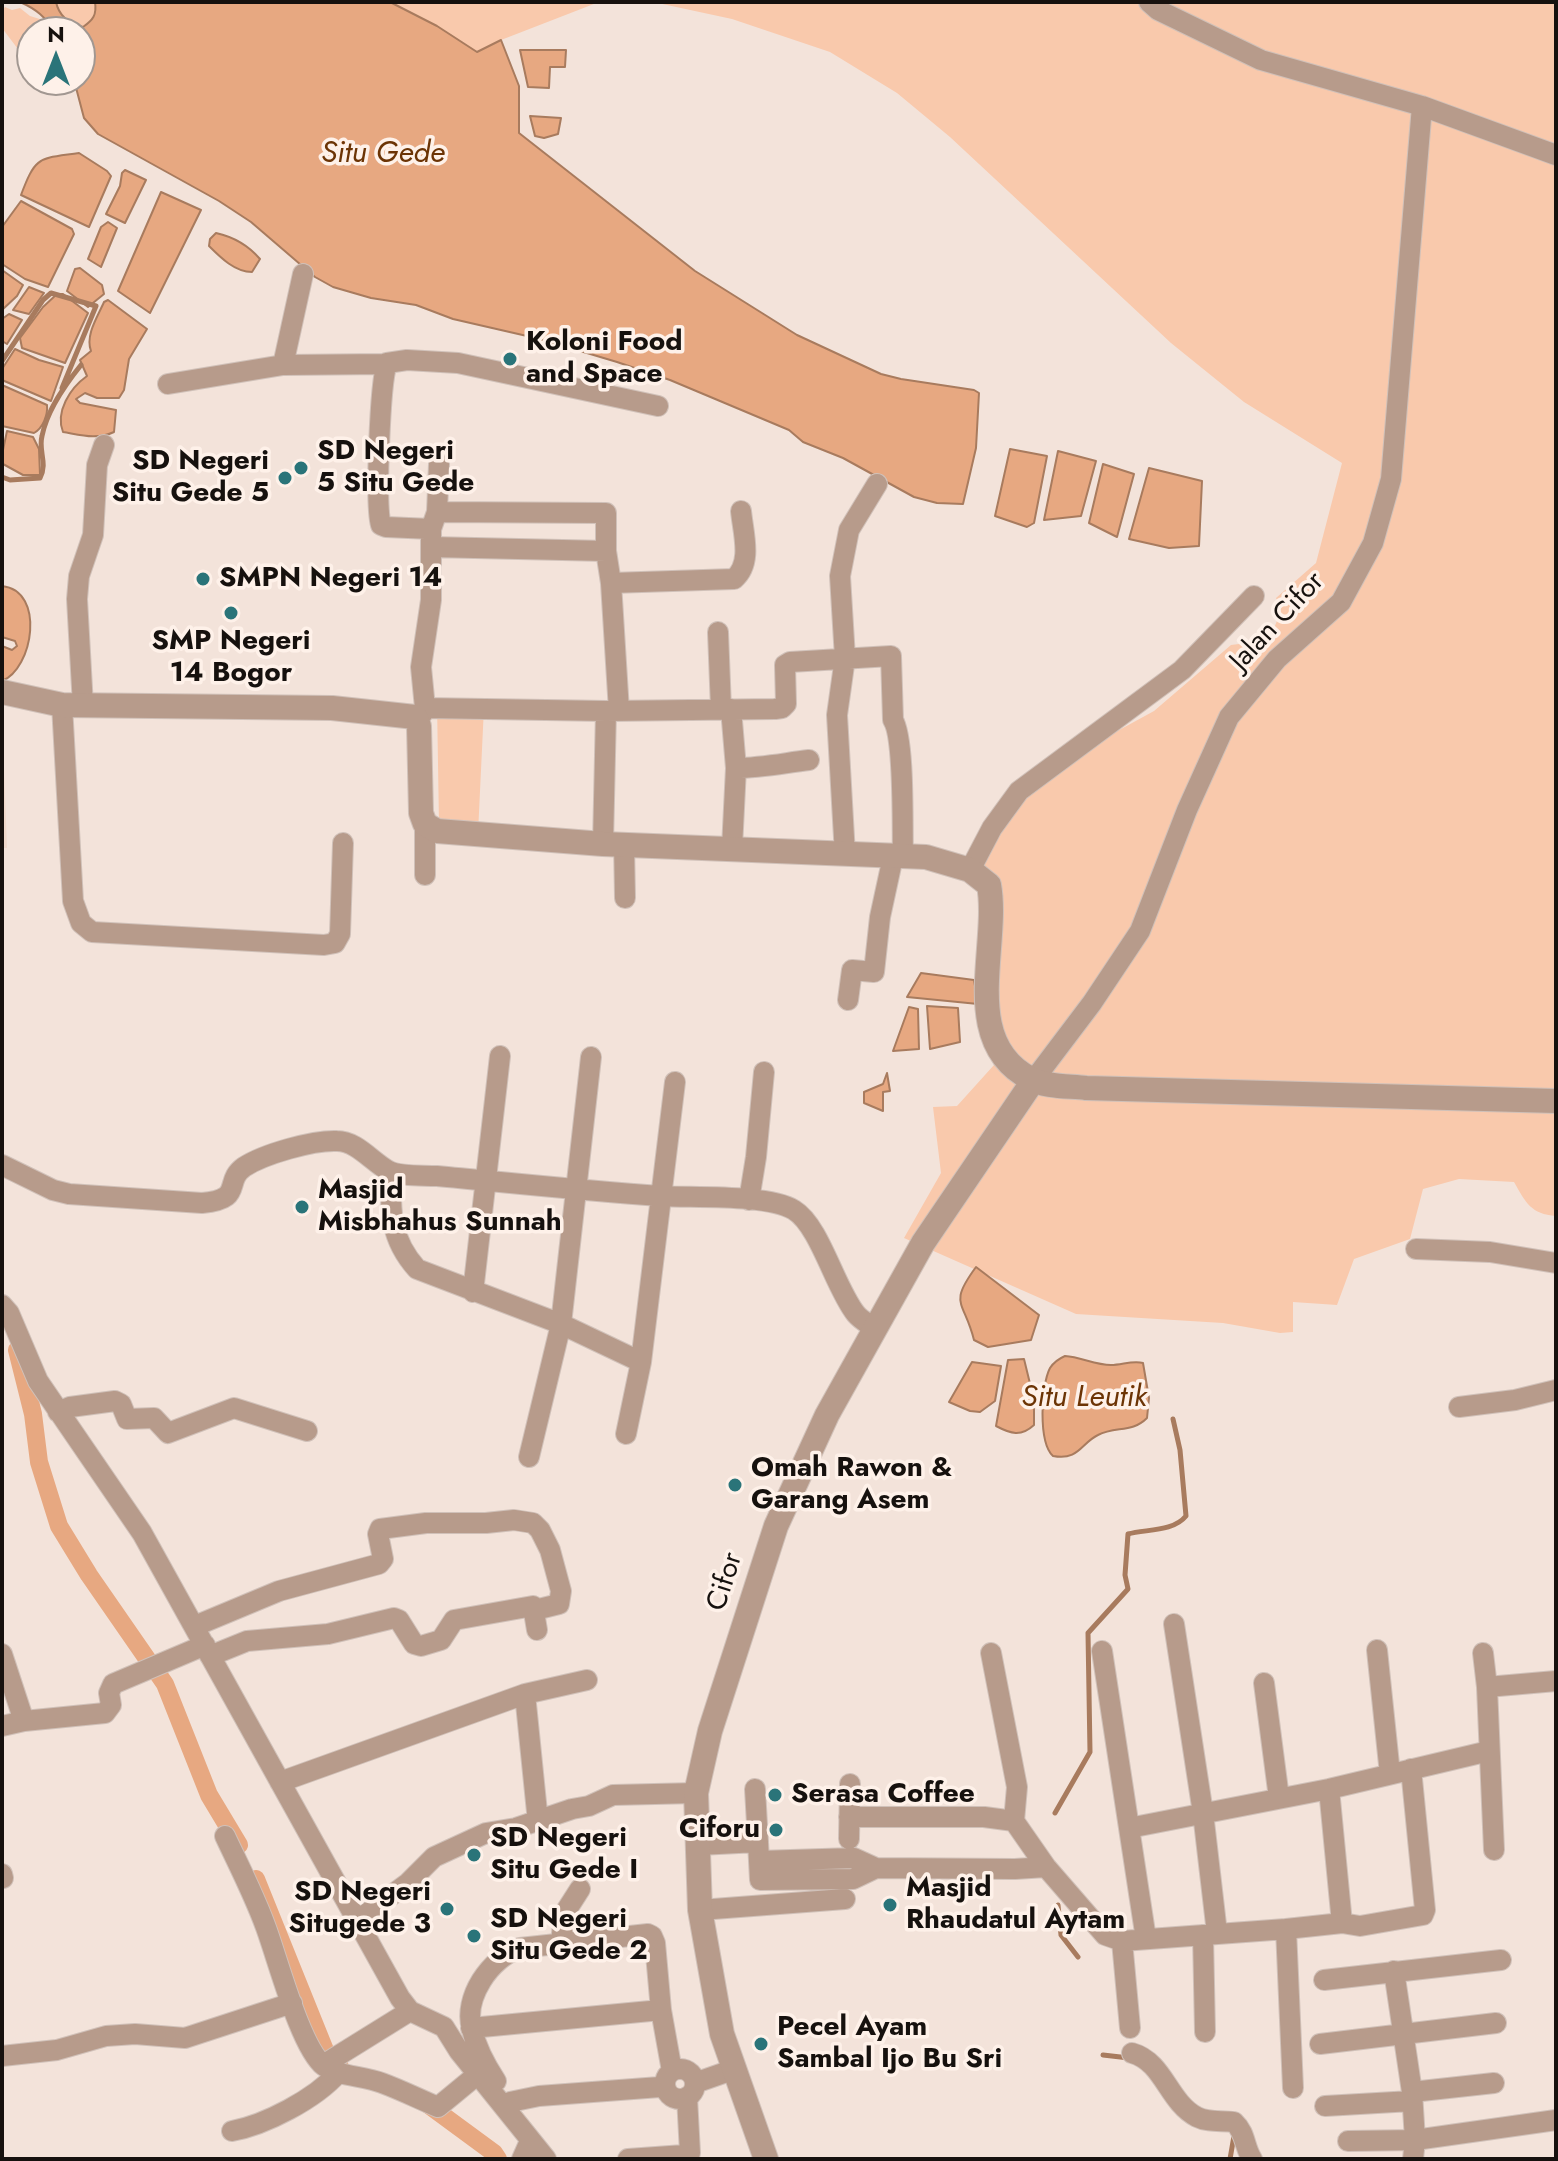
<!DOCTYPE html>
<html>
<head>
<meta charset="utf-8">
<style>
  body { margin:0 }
  #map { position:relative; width:1558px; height:2161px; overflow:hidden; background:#f3e3da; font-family:Jost,sans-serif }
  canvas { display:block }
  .frame { position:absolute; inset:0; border:4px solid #16110e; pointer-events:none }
  .north { position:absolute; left:16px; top:16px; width:80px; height:80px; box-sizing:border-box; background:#fef1e9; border:2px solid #a19791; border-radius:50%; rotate:0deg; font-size:22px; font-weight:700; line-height:32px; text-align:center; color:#16110e }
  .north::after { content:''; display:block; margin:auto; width:28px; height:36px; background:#2a7479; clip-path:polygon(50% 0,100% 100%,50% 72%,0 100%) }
</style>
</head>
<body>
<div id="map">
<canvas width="1558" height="2161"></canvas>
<div class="frame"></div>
<div class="north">N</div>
</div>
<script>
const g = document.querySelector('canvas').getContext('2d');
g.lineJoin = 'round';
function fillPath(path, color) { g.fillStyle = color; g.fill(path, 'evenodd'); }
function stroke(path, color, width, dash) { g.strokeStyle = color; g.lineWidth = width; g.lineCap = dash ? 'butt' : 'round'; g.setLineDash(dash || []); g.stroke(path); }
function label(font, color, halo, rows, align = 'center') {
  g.font = font + ' Jost,sans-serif'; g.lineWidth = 7; g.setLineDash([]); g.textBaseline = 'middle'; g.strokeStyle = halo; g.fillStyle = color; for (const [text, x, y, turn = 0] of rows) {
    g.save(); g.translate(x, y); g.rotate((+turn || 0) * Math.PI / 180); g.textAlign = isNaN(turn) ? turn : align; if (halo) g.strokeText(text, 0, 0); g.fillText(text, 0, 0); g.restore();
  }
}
const built = new Path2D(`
  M2,716L7,848H2Z`);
const green = new Path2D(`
  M52,2H121L80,32L66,29Z
  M390,2H599L501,40L477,52L437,26Z
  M653,2H1556V1216C1531,1214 1526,1203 1514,1182L1459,1179L1423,1189L1410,1239L1354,1259L1337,1305L1293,1302V1332L1280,1333L1223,1323L1076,1314L904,1238L941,1173L933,1107L957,1106L994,1065L995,925L973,865L1008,817L1068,758L1154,711L1231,645L1247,643L1272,633L1281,611L1276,598L1316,563L1342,463L1244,402L1171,343L950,137L897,93L830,52L732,19Z
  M5,7L12,10L20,8L30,16L43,20L49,32L30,34L32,54L27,61L2,28V11Z
  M437,703L484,707L478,833L439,824Z`);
const water = new Path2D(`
  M20,2H56C59,16 70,24 83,27C93,20 97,15 95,2H390L437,26L477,52L501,40L519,86V133L695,271L797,335L881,374L901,379L974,390L979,393L976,448L963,504L937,503L914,497L843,458L803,442L789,430L670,380L617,362L540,339L453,319L416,305L371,298L333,287L315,277L251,222L219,201L98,134L84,118L74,80H80V32H54C46,17 36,9 20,2Z
  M520,50H566L565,67H550L549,88L528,87Z
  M530,116L561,118L558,134L544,138L535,136Z
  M79,153L107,171L111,176L89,227L21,195C36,155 39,159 79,153Z
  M125,170L146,180L125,223L106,214L120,186L122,173Z
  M161,192L201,210L150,313L118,291Z
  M21,201L72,229L74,234L48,287L25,279L2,264V227Z
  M108,222L117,228L101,267L88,259L101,227Z
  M216,233C234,237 248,245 260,259L252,272C235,272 221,258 209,246L210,239Z
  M80,268L102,285L104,294L88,307L67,291L75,269Z
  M2,270L23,285L17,296L2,310Z
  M29,287L44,293L29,314L13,310Z
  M57,294H63L88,313L65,363L22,348L20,338L43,307Z
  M108,300L147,329L129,359L124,390L119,398H97L85,393L76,399L80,403L116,410L114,432C97,440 81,435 63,432C55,412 70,388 87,376L80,360L91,351C85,335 98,316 104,302Z
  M9,314L22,320L7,344L2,341V319Z
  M15,349L39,360L63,367L51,401L2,380V369Z
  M2,385L47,405C48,415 43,428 34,433L2,426Z
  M7,431L33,437L39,449L40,475H23L3,464V450Z
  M1010,449L1047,456L1034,523L1027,527L995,516Z
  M1058,451L1096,461L1081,516L1044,520Z
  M1103,464L1134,474L1117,537L1089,523Z
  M1149,468L1202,481L1199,546L1169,548L1129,539Z
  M2,586C46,591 33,669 2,681V646L12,650L17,646L15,641L2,637Z
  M921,973L974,980L978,1004L907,997Z
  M927,1006L958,1008L960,1042L930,1049Z
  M909,1007L918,1009L919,1049L893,1051Z
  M887,1073L890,1091L883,1092V1111L864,1103V1092L883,1084Z
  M976,1267L1039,1315L1031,1340L988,1347L974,1340C964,1300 948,1305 976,1267Z
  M1065,1356C1081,1357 1095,1365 1111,1365C1122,1365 1133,1360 1143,1363L1149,1398L1147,1418C1132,1433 1116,1426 1098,1435C1081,1443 1079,1461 1053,1456C1038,1442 1041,1385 1050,1368C1054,1362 1058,1359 1065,1356Z
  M1024,1359L1034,1400V1425C1021,1437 1011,1434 996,1426L1008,1360Z
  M972,1362L1001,1366L995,1401L980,1412L970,1411L949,1402Z`);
const stream = new Path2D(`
  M2,361L43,300L51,293L96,306L62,388
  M2,477L10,480L40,478C48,463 38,451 42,436C47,410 65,385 81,365
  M1055,1813L1090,1752L1088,1633L1128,1589L1125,1575L1128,1534C1146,1529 1173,1532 1186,1516L1180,1450L1173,1419
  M1058,1905L1061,1935L1078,1957
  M1103,2055L1129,2058
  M1230,2159L1234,2136`);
const canal = new Path2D(`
  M17,1350L33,1414L39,1462L59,1526L89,1575L152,1666
  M156,1671L165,1684L209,1795L239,1845
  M256,1879L331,2065L340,2067
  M426,2103L494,2153L498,2159`);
const minor = new Path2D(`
  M1149,2L1158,10L1261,60L1422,106L1556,155
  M283,365L303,274
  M168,384L283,365L385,364
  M437,512L606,513V551L611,583L619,711
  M431,529L386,527L381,525C375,505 380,383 387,363L407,360L458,363L658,406
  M431,547L606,551
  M611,583L734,579C753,563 743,533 741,511
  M718,632L721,709
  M62,705L73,901L81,923L92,932L324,945L335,943L340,934L343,843
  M83,706L77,599L79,576L93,535L97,465L104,445
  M425,708L606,711L775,709L782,708L786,704L785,665L790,662L891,656L893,720C905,739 902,830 903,857
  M731,709L736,768L732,848
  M419,715L423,713L425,708L421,667L431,600V529L437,512L439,464
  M736,768C761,768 784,763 809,760
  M425,824V875
  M624,843L625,898
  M603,844L606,711
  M845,855L837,715L845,658L840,576L849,530L877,484
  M970,870L992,828L1019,791L1182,670L1254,596
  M848,1000L852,970L874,972L880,917L893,857
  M1033,1081L1092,1003L1140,931L1187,810L1229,717L1277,659L1341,602L1373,543L1391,479L1422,106
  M2,1165L53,1190L69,1194L202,1203C245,1199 223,1182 244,1167C264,1154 313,1140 337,1141C357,1141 372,1162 389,1171C401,1177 423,1175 437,1176C512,1183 587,1191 661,1196C693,1198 768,1194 794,1210C820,1226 835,1288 856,1314C861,1320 869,1324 875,1329
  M391,1172C390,1211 390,1239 417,1269L561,1324L641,1362
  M749,1200L756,1157L764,1072
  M1416,1249L1490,1252L1556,1263
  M473,1292L500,1056
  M2,1305L9,1313L38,1381L142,1533L400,1998L410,2011L444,2027L459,2051L546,2159
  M1459,1407L1515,1400L1556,1390
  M58,1412L70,1407L115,1401L121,1404L127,1419L154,1418L168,1433L234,1408L307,1431
  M626,1434L641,1362L675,1082
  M529,1457L561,1324L591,1057
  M1174,1624L1203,1813L1217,1933
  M195,1626L279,1591L379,1564L383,1559L378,1534L380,1529L426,1523H486L514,1520L533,1523L540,1530L550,1550L561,1591L559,1604L535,1610
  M1377,1650L1390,1774
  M1102,1651L1146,1939
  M991,1653L1017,1787L1014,1821
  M1483,1653L1487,1687
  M2,1654L24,1721
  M210,1656L247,1641L328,1634L394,1618L399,1620L414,1644L421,1646L441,1640L454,1620L533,1606L537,1630
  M1264,1683L1279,1798
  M525,1694L538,1822
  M2,1726L24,1721L105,1713L111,1705L109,1693L113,1684L205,1645
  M280,1782L525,1694L587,1680
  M1329,1789L1342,1923
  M849,1817H984L1014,1821L1046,1867L1105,1935L1122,1941L1286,1929L1293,2088
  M1129,1828L1329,1789L1489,1751
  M225,1836C239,1866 254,1895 265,1925C277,1956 300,2047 324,2066C337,2076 364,2076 382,2083C401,2090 419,2099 438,2107L478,2074
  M849,1839L850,1784
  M758,1842L760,1880L853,1879L876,1868
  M699,1845L758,1842L755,1789
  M1494,1850L1487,1687L1556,1681
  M759,1861L854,1858L876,1868L1015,1869L1046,1867
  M2,1874L3,1878
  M700,1910L845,1899
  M358,1920L408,1883L434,1857L486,1833L516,1828L572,1809L589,1806L613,1795L696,1793
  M1286,1929L1342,1923L1360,1926L1423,1915L1425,1910L1411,1769
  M1203,1935L1205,2032
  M1122,1941L1130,2028
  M561,1943L564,1914L580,1889
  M1394,1971L1412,2092L1415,2140L1556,2120
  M1324,1980L1501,1960
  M471,2028L661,2010
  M1320,2044L1496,2023
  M1132,2053C1164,2062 1168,2102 1197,2117C1209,2123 1222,2120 1234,2122C1246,2133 1244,2147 1252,2159
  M2,2056L57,2050L106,2036L135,2034L185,2038L292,2003
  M323,2065L410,2011
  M665 2084a15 15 0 1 1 30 0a15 15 0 1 1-30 0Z
  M496,2081C486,2066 476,2047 472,2029C463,1998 490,1958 520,1948L648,1934L652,1936L655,1943L661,2010L672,2071
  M695,2083L732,2070
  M1412,2092L1494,2083
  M510,2102L539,2096L660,2087L666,2089
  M1325,2106L1412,2101
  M232,2131C265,2125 315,2099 338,2073
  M1348,2141L1415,2140L1413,2159
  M522,2159L530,2141
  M628,2159L684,2155L690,2153L687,2097`);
const tertiary = new Path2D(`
  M2,692L62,705L332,708L415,717L419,726L421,813L425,824L437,831L603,844L926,857L970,870L989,885C1000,946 958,1042 1031,1079C1045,1087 1069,1086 1086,1088L1556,1101
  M766,2159L722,2034L700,1910L696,1793L710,1731L776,1526L827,1415L923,1243L1033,1081`);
const markers = [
  [510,359,8,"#2a7479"],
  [301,468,8,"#2a7479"],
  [285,478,8,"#2a7479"],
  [203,579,8,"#2a7479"],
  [231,613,8,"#2a7479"],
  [302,1207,8,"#2a7479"],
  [735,1485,8,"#2a7479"],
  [775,1795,8,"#2a7479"],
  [776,1830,8,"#2a7479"],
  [474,1855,8,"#2a7479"],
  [890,1905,8,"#2a7479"],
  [447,1909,8,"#2a7479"],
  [474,1936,8,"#2a7479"],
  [761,2044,8,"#2a7479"]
];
const poiNames = [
  ["Koloni Food",526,343],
  ["and Space",526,375],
  ["SD Negeri",317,452],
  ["5 Situ Gede",317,484],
  ["SD Negeri",269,462,"right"],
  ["Situ Gede 5",269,494,"right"],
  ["SMPN Negeri 14",219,579],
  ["SMP Negeri",231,642,"center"],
  ["14 Bogor",231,674,"center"],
  ["Masjid",318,1191],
  ["Misbhahus Sunnah",318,1223],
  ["Omah Rawon &",751,1469],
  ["Garang Asem",751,1501],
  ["Serasa Coffee",791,1795],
  ["Ciforu",760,1830,"right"],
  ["SD Negeri",490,1839],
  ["Situ Gede I",490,1871],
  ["Masjid",906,1889],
  ["Rhaudatul Aytam",906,1921],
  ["SD Negeri",431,1893,"right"],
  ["Situgede 3",431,1925,"right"],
  ["SD Negeri",490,1920],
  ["Situ Gede 2",490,1952],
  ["Pecel Ayam",777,2028],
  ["Sambal Ijo Bu Sri",777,2060]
];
const streetNames = [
  ["Jalan Cifor",1278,622,-47],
  ["Cifor",726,1582,-72]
];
const waterNames = [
  ["Situ Gede",383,155],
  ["Situ Leutik",1084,1399]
];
fillPath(built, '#efd8ca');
fillPath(green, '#f9c9ac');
fillPath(water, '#e7a881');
stroke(water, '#a87b5e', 2);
stroke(stream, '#a87b5e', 5);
stroke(canal, '#e7a881', 18);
stroke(minor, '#d0c1b9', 22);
stroke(tertiary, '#d0c1b9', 26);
stroke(minor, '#b79b8b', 20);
stroke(tertiary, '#b79b8b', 24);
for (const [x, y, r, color] of markers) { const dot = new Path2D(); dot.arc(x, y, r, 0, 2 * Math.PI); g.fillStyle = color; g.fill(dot); stroke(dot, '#fef1e9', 3); }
label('bold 28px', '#16110e', '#fef1e9', poiNames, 'left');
label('28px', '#16110e', '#fef1e9', streetNames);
label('italic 30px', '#6c3405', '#fef1e9', waterNames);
</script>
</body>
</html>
